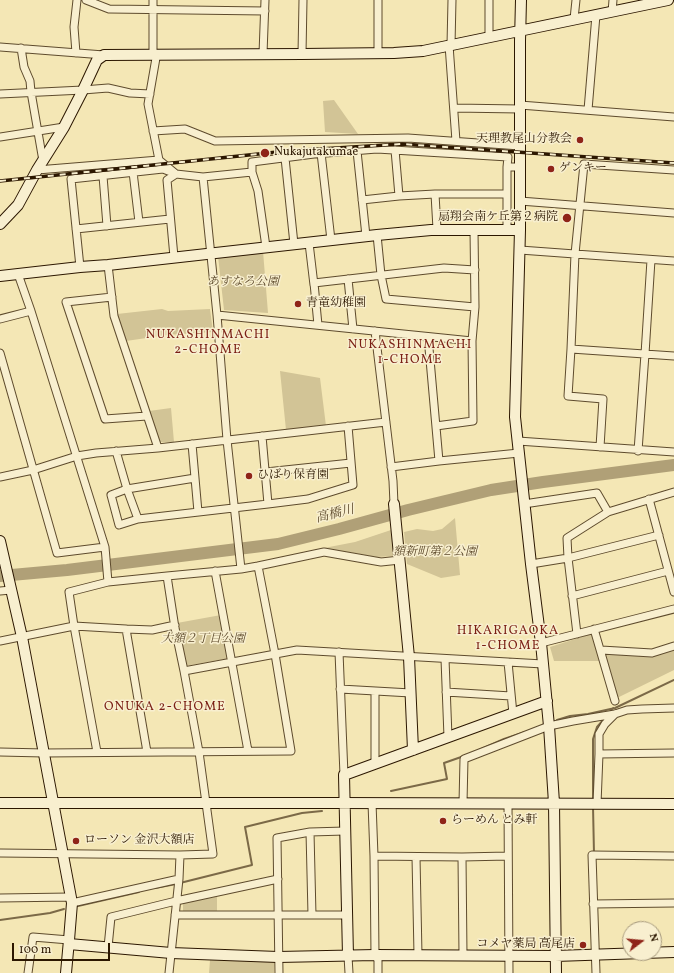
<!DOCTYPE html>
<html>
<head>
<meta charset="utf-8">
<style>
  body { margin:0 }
  #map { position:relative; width:674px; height:973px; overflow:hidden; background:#f4e7b5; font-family:Vollkorn,serif }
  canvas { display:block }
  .north { position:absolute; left:622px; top:921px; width:40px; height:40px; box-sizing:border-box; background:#f8efcf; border:1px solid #a6997c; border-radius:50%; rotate:74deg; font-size:11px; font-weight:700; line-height:16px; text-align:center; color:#2c1700 }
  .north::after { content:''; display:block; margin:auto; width:14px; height:18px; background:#8f2418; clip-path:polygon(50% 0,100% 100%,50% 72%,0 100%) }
  .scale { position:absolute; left:12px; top:943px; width:98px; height:18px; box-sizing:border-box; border:2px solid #2c1700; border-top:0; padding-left:5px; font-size:12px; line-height:14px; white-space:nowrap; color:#2c1700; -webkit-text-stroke:3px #f8efcf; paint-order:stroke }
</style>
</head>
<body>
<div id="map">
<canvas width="674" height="973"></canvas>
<div class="north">N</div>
<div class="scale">100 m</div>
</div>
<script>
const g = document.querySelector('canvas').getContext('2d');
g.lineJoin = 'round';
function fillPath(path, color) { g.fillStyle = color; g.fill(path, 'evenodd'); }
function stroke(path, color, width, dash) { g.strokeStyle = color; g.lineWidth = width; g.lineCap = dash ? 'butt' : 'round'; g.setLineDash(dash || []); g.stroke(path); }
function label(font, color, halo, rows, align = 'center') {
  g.font = font + ' Vollkorn,"Noto Serif JP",serif'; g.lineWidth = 3; g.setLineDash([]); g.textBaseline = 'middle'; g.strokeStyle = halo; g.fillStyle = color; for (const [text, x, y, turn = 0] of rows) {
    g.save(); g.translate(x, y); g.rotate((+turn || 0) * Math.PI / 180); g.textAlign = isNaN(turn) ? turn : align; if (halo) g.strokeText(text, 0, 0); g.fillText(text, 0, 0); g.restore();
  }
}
const green = new Path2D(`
  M334,100L358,134L325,132L323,101Z
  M263,251L268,313L224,310L218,256Z
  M162,309L168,311L210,309L213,332L167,335L126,341L117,314Z
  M280,371L320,378L326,426L286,430Z
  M171,408L174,442H159L149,411Z
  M455,518L460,575L441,578L407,564L404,532L417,529L433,531L442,529Z
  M391,530L394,556L377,557L324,548L355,542Z
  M221,615L230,658L185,666L177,623Z
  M594,633L601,661H554L550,647Z
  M674,650V670L617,698L605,654L654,655Z
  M217,897V912L183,911V901Z
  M210,960L274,962V973H209Z`);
const stream = new Path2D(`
  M609,713L613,708
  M557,720L570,716L588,714L615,708L674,680
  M479,750L504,739L525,732
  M391,791L447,779L444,763L464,756
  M593,800V739L597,727L605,718
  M593,806L594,854
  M180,883L252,865L245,827L302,813L322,811
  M155,888L176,884
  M78,906L139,892
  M0,920L50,913L64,909`);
const river = new Path2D(`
  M0,576L67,570L278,544L339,529L408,510L491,490L543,482L674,465`);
const street = new Path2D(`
  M86,0L109,9L265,11
  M153,0V54L156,58L148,104L159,160L176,174L167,180L174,257
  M612,12L613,0
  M574,19L576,0
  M489,37V0
  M449,45L456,141
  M451,45L452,0
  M0,47L104,55
  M21,48L24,67L30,81L31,92L43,161
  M76,53L74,27L77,0
  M378,53V0
  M263,54L265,0
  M302,54L303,0
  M0,94L83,90L108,88L130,93L150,94
  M520,105L674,117
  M454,108L520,109
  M588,110L596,15
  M153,131L185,129L215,141L408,138L520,146
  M0,137L64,127
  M395,150L399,196L435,194L437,229
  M357,151L366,236
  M321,153L331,240
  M285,158L294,244
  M37,170L159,160
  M674,170L584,164L575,254L674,261
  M133,172L139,222
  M252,172L258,191L266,247
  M103,176L107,226
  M435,194H507
  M362,200L399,196
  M520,201L674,213
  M76,229L170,219
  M507,230V167
  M377,235L381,275L386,299L475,307
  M309,243L314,285
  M520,250L575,254L571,349L674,356
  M108,265L114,316L158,448
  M80,267L71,179L163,169L176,174L203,177L252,172V162L314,154L377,149L508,157L507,167H519
  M348,279L353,329
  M112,297L66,302L105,419L147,416
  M31,311L105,547L108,582L167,576L175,628L184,671
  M217,315L472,341L475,307L474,230
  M0,319L31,311L18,274
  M318,325L314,283L444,268L475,270
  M375,331L393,481L394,504
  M428,337L439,461
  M571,349L568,396L603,399L600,447
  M0,353L57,553L105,547
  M436,426L473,421L472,341
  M518,441L674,452
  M192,444L198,512
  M116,451L127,489L111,495L119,525L138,519L268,504L262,436
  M638,451L645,354L651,260
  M391,467L439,461L519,453
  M266,472L351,463
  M0,477L33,470L77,456L96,453L158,448L386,422
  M649,499L674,592
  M268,504L308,499L353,485L348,426
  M524,504L597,493L608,512L674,492
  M138,519L127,489L195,478
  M531,564L568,558L567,538L608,512
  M241,569L258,566
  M215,571L248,751
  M167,576L241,569L227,440L217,315L203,177
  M0,591L11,590
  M572,596L668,571
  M126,629L152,630L175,625
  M594,629L615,701
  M577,634L568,558L659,535
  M0,641L74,626L126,629L147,752
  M541,643L674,609
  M601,650L652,653L674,646
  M339,652L344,775
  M445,659L448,737
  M508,662L513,714
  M340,689L411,693
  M375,691V763
  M446,692L511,696
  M615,714L605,724L599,734V754L674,753
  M0,752L44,753L291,751L275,654L258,566L324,552L381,562L400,560
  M97,752L74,626L69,592L108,582
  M372,803L374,856L375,955L378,960V973
  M463,803L464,759L549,726L573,721L615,714L627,710L642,709L674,708
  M508,803L509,973
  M597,804L599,754
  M310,832L312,915
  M0,853L180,855L179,879
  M180,855L213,854L199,752L184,671L297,650L543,664
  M374,856L462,857L463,955
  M416,857L418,955
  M462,857L508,856
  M0,898L70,897
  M72,903L179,879L169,973
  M593,904L674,903
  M175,915H347
  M108,947L111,917L176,901L278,879
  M348,956L349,973
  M28,973L33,937L69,940
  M279,973L277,838L310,832L345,831
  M596,973L592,855L674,856`);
const secondary = new Path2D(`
  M521,0L520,41V230L515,417L531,564L541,643L549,726L554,803L556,973
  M0,224L18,205L37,170L64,127L83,90L97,60L104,55L302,54L394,53L423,51L668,0
  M0,276L80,267L108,265L377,235L431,230H520
  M394,504L409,657L413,750
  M0,541L22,637L72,903L69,940L66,973
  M0,803C225,803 449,803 674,804
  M69,944L171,953L278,957L375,955L555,956L674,952
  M348,956L344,775L547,701`);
const rail = new Path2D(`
  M0,181L287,151L402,144L674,163`);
const markers = [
  [580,140,4,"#8f2418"],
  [265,153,5,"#8f2418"],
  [551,169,4,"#8f2418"],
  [567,218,5,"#8f2418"],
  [298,304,4,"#8f2418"],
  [249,476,4,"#8f2418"],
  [443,821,4,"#8f2418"],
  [76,841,4,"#8f2418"],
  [583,945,4,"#8f2418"]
];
const poiNames = [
  ["天理教尾山分教会",572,140,"right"],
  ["Nukajutakumae",274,153],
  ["ゲンキー",559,169],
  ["扇翔会南ケ丘第２病院",558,218,"right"],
  ["青竜幼稚園",306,304],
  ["ひばり保育園",257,476],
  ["らーめん とみ軒",451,821],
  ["ローソン 金沢大額店",84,841],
  ["コメヤ薬局 高尾店",575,945,"right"]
];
const parkNames = [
  ["あすなろ公園",243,283],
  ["額新町第２公園",435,553],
  ["大額２丁目公園",203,640]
];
const neighbourhoodNames = [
  ["NUKASHINMACHI",208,336],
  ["2-CHOME",208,351],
  ["NUKASHINMACHI",410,346],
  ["1-CHOME",410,361],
  ["HIKARIGAOKA",508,632],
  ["1-CHOME",508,647],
  ["ONUKA 2-CHOME",165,708]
];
const waterNames = [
  ["高橋川",335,515,-14]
];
fillPath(green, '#d2c496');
stroke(stream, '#7b6947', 2);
stroke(river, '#b0a077', 12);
stroke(street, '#5e4b2d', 9);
stroke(secondary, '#2c1700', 12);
stroke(street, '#f8efcf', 7);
stroke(secondary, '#f8efcf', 10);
stroke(rail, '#2c1700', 3.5);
stroke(rail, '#f8efcf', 2, [6]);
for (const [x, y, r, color] of markers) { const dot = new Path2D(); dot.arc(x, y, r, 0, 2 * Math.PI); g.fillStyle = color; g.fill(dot); stroke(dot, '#f8efcf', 1.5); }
label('12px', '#2c1700', '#f8efcf', poiNames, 'left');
label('italic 12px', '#5e4b2d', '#f8efcf', parkNames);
g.letterSpacing = '1px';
label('13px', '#7a1f14', '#f8efcf', neighbourhoodNames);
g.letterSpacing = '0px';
label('italic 13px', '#614e30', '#f8efcf', waterNames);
</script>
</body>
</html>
